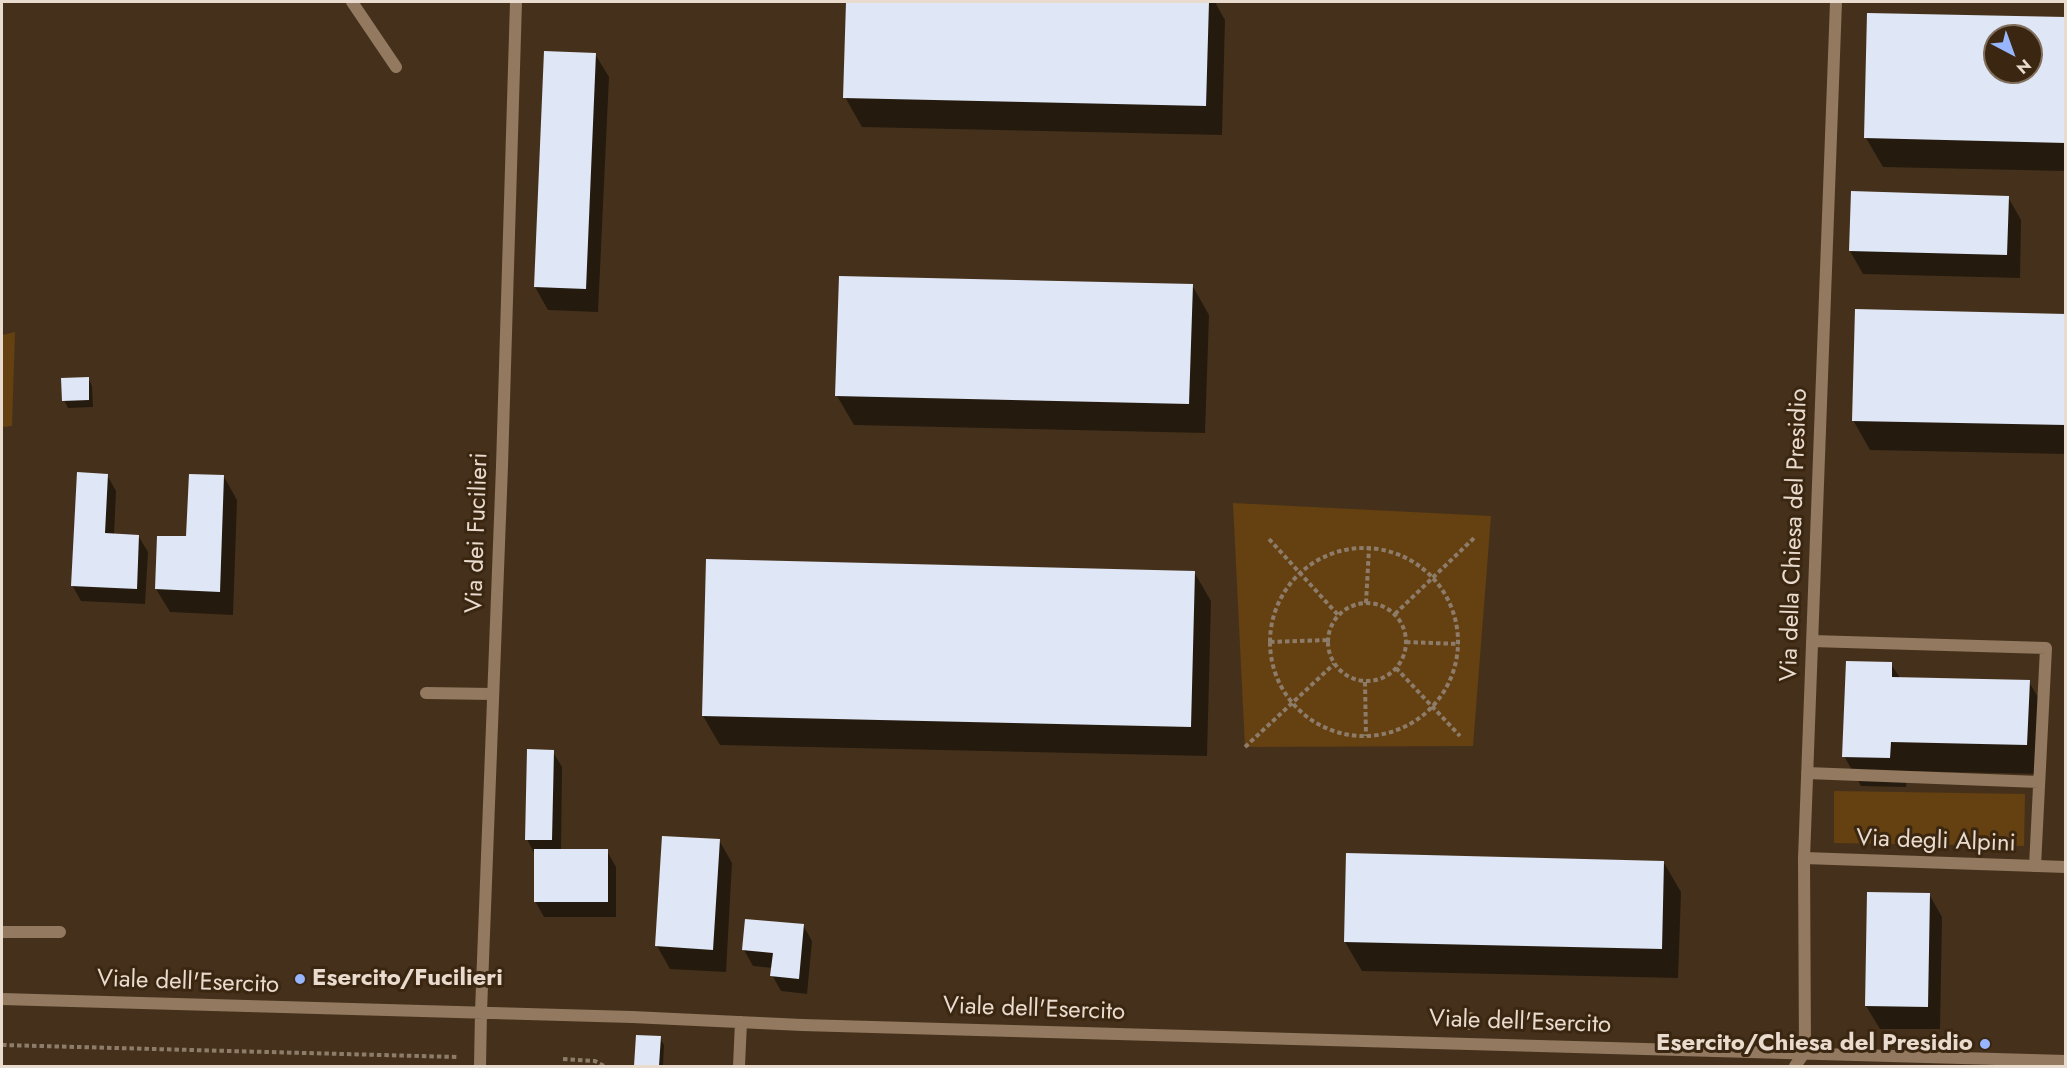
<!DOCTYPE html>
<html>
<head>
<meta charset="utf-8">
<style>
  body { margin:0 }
  #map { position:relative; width:2067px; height:1068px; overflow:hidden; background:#45311b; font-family:Jost,sans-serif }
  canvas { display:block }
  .frame { position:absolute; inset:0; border:3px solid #e9dbce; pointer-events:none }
  .north { position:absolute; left:1983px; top:24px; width:60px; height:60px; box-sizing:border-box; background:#3b2711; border:2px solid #816f5d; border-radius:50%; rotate:139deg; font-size:16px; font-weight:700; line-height:24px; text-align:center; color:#e9dbce }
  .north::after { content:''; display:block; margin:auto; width:21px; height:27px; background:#97b6fd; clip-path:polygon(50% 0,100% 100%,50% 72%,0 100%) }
</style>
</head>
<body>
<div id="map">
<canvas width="2067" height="1068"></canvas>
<div class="frame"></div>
<div class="north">N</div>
</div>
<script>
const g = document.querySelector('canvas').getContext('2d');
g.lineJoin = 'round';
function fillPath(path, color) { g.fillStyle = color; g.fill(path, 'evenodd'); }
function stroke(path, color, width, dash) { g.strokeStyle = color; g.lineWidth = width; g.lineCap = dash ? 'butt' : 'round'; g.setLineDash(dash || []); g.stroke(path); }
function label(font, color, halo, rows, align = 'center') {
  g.font = font + ' Jost,sans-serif'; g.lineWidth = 6; g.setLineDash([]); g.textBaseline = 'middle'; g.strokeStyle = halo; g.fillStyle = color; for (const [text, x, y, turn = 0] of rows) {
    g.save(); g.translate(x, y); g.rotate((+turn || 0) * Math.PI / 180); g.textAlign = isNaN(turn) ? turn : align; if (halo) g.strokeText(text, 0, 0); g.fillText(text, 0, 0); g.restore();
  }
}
const green = new Path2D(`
  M15,332L12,426L2,427V335Z
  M1233,503L1491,516L1473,746L1245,747Z
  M1834,791L2025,794L2024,846L1834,843Z`);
const shadow = new Path2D(`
  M847,2H1215L1225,20L1222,135L862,127L845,97Z
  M1869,14L2066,19V171L1883,167L1866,138ZM1995,36H2031V72H1995Z
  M595,54L609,77L598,312L548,310L535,287Z
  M1852,193L2008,197L2021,220L2020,278L1863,274L1850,251Z
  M1192,285L1209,315L1205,433L854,425L837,396Z
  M2066,316V454L1870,450L1853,420Z
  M88,378L92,386L93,407L68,408L64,400Z
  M107,475L116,491L114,535L139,537L148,552L145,604L81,601L72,585Z
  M224,477L237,500L233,615L170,612L156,589L158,537L187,538Z
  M1194,572L1211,601L1207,756L720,745L703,716Z
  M1891,664L1900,678L2029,682L2046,711L2044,774L1907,771L1906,787L1861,786L1844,756Z
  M553,752L562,767L561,851H607L616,867V917H544L535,901V855L527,839Z
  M719,840L732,863L726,972L670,969L657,946Z
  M1664,863L1681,892L1678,978L1362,971L1345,942Z
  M1929,894L1942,917L1940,1029H1880L1866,1006Z
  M803,925L812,941L807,994L781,991L772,975L773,968L753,966L744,950Z
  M637,1037L660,1038L664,1045L663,1066H636Z`);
const building = new Path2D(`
  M846,2H1209L1206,106L843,98Z
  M1867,13L2066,17V143L1864,138ZM1995,36H2031V72H1995Z
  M544,51L596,53L586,289L534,287Z
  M1851,191L2009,196L2007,255L1849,251Z
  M839,276L1193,284L1189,404L835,396Z
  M1855,309L2066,314V425L1852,421Z
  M89,377V400L62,401L61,378Z
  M77,472L108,474L105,533L139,535L137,589L71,586Z
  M189,474L224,475L220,592L155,589L157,536H186Z
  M706,559L1195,571L1191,727L702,716Z
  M1846,661L1892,662V677L2030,680L2027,745L1891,742L1890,758L1842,757Z
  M527,749L554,750L552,840H525Z
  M662,836L720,839L713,950L655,946Z
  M534,849H608V902H534Z
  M1346,853L1664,861L1662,949L1344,942Z
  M1867,892L1930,893L1928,1007L1865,1006Z
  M745,919L804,924L799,979L770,976L773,953L742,950Z
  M636,1035L661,1036L659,1066H634Z`);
const path = new Path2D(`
  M1269,539L1339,616
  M1270 642a94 94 0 1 1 188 0a94 94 0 1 1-188 0Z
  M1328 642a39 39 0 1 1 78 0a39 39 0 1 1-78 0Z
  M1366,603L1369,548
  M1395,614L1474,538
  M1270,642L1327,640
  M1406,642L1459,644
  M1396,668L1460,736
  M1365,682L1366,736
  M1245,747L1334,664
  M2,1045L457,1057
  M563,1059L595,1061L604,1066`);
const service = new Path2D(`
  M352,2L396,67
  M1812,641L2046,648L2035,866
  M426,693L493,694
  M1807,773L2039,782
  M2,932H60
  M1805,1052L1804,858L1836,2`);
const minor = new Path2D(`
  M1804,858L2066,867
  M2,999L632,1017L802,1025L2066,1061
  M480,1066L481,1012L502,466L516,2
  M739,1066L741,1022
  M1795,1066L1805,1052`);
const trees = [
  [1470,1021]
];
const markers = [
  [300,979,6,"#97b6fd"],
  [1985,1044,6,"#97b6fd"]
];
const streetNames = [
  ["Via dei Fucilieri",478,533,-88],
  ["Via della Chiesa del Presidio",1795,535,-88],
  ["Via degli Alpini",1936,842,2],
  ["Viale dell'Esercito",188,983,2],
  ["Viale dell'Esercito",1034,1010,2],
  ["Viale dell'Esercito",1520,1023,2]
];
const poiNames = [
  ["Esercito/Fucilieri",312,979],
  ["Esercito/Chiesa del Presidio",1973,1044,"right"]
];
fillPath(green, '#654011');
fillPath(shadow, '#0007');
fillPath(building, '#dfe6f5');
stroke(path, '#8e7c6a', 4, [4.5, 3]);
stroke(service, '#92795f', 12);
stroke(minor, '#92795f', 12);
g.fillStyle = '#ab8862';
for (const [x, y] of trees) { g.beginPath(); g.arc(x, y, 9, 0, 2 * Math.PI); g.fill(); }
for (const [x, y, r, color] of markers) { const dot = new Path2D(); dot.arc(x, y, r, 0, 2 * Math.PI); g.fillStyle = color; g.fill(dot); stroke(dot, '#3b2711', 2); }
label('24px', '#e9dbce', '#3b2711', streetNames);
label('bold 24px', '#e9dbce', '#3b2711', poiNames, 'left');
</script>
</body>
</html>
